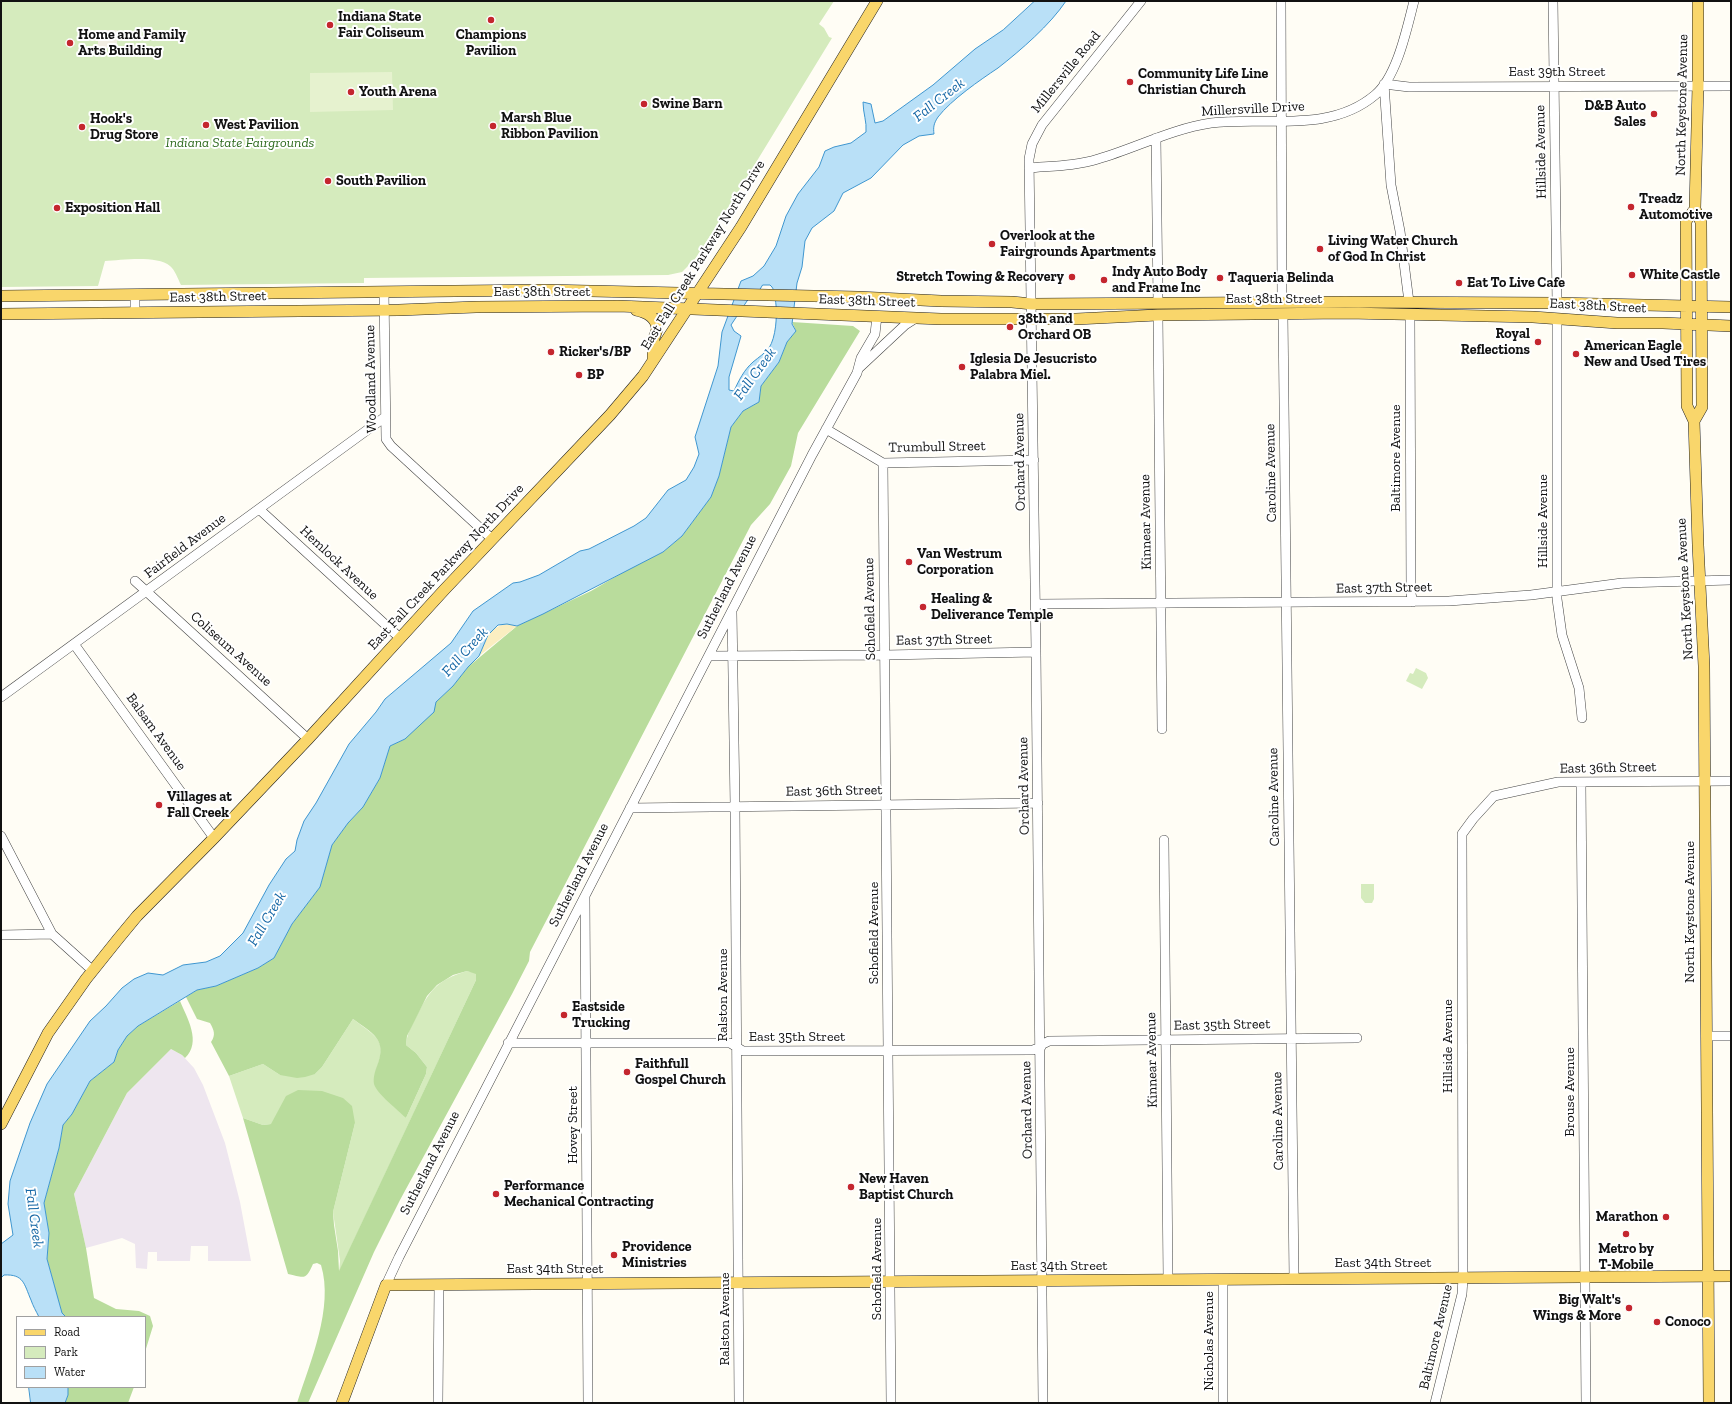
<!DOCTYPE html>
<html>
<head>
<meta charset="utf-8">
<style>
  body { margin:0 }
  #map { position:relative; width:1732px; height:1404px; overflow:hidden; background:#fffdf5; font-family:"Zilla Slab",serif }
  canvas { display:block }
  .frame { position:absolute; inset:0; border:2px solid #111; pointer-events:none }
  .legend { position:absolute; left:16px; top:1316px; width:130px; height:72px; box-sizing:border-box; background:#fff; border:1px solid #a0a0a0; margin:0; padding:5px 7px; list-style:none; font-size:12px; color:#111 }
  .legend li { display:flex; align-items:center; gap:8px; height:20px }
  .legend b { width:20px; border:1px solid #a0a0a0 }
</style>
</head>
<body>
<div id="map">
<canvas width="1732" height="1404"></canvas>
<div class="frame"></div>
<ul class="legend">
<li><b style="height:5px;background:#f9d66b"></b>Road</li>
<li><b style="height:11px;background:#d5ebbd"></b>Park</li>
<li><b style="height:11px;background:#b9e0f7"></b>Water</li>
</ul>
</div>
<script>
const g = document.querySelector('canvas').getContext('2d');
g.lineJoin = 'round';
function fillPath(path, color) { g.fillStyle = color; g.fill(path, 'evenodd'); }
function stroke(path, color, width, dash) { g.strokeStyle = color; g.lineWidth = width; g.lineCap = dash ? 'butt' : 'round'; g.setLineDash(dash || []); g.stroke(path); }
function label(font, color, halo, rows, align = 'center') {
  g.font = font + ' "Zilla Slab",serif'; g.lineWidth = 4; g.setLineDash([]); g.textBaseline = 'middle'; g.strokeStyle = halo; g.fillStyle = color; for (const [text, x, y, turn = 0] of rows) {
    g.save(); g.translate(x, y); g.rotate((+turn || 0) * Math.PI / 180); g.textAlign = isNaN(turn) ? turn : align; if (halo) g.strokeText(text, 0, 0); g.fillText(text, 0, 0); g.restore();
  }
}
const industrial = new Path2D(`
  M171,1049L182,1055L194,1068L203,1085L225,1143L240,1202L251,1261H208V1246H191L190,1261H157V1252H148L147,1269L136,1268L135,1244L122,1238L86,1248L74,1194L127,1093Z`);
const green = new Path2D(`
  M1,1H834L819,24L824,28L829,37L832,38L730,205L695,259L682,272L668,275L364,278V283L181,285C178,279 175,270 170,266C157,255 122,260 105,261L98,286L1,287Z
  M1416,668L1426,673L1428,678L1422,689L1406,681L1410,673L1413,674Z
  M1361,884H1374V899L1372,903H1365L1361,898Z
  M467,971L476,973V980L339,1272L340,1261L333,1212L355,1123L271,1124L263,1125L243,1118L229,1076L263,1064L280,1075L315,1074L322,1067L353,1019C379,1039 388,1040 375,1073L406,1118L426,1074L427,1067L416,1053L406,1045C407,1034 411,1026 416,1017C430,990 437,980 467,971Z`);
const forest = new Path2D(`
  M792,322L853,326L860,331L798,433L791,466L770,504L751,525L530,952L529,961L512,994L400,1200L374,1252L308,1403H297C310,1362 334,1308 321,1265L317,1263L313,1264C306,1280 305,1278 288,1274L243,1118L263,1125L271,1124L286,1096L298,1090L322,1091L343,1098L352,1106L355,1123L333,1212L334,1225L338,1251L339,1271L476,980V974L467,971L453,975L437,985L427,996L407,1036L406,1045L416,1053L427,1067L426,1074L406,1118C398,1110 377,1094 374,1084C373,1078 375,1071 377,1066C388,1039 372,1033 353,1019L322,1067L315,1074L305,1077L297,1078L280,1075L263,1064L229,1076L211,1042C216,1035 214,1030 210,1023L197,1019L186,997L197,990L216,986L258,968L274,958L292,924L320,887L332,845L348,823L363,807L380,778L390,746L405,739L436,702L453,686L468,667L517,626L591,591L634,566L663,552L682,536L711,497L719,476L731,427L743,411L759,402L761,386L779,362L787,342L796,331Z
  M180,1001C187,1018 202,1042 185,1058L182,1055L171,1049L127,1093L74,1194L86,1248L94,1298L116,1309L139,1311L150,1316L153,1326L145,1352V1317H66L62,1314L47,1259L49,1233L44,1203L59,1148L63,1125L72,1114L90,1081L114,1062L118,1050L127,1036L138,1026Z
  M68,1387H134L128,1403H65L68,1395Z`);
const sand = new Path2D(`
  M507,624L517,626L479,656C486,641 489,626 507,624Z`);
const pitch = new Path2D(`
  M392,72L393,110L310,112V73Z`);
const plaza = new Path2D(`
  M98,30H117V48H98Z`);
const water = new Path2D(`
  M1035,1H1066C1050,25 1021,50 998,68C980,80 951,100 938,117C934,123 933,127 934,134L919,136L903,145L871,178L843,193L834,211L812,228L805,241L802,267L797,283L792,324L796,331L787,342L779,362L761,386L759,402L743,411L731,427L719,476L711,497L682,536L663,552L543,614L517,626L507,624L498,625L488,635L479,656L468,667L453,686L436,702L434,712L405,739L390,746L380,778L363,807L348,823L332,845L320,887L292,924L274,958L258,968L216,986L197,990L138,1026L127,1036L118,1050L114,1062L90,1081L72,1114L63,1125L59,1148L44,1203L49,1233L47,1259L62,1313L66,1317H39C36,1311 33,1306 31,1300C24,1284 24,1274 4,1275L1,1278V1244L13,1235L8,1204L10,1181L30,1123L47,1084L90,1021L106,1006L122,988L134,979L148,973L163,975L183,965L206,962L220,956L243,933L269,885L286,859L295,851L297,840L304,821L316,803L349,744L376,712L385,699L451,643L473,611L513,583L520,582L539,575L580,551L589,549L634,526L646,518L668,490L686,480L694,467L699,454L695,437L718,366L722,332L741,281L753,276L764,266L776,246L786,216L798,194L819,167L825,151L834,147L851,143L866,132C867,122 863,113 863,102L871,104L875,123L883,121L933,85L975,49L1003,30ZM763,285H770C776,290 775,298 776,305C777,317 776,337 769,348C764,354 759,357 753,362C744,370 739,380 734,391L729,390V377L741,336L734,331L731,325L751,295L758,292Z
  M29,1387H68V1395L65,1403H31Z`);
const minor = new Path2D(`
  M1281,1L1282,302
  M1553,1L1557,303
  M1156,138L1158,302
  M1029,168C1052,166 1076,166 1098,159C1136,148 1171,129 1211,123C1265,116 1329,134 1375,95C1397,77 1407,28 1414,1
  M384,292L386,439L391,446L492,539
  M135,295V313
  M1409,302L1400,231L1391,185L1384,84L1409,87L1731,86
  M1283,314L1294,1279
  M1158,315L1162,729
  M1410,315L1411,594L1413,602
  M1557,320V599L1562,635L1579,688L1582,718
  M859,368L905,325L916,318
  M826,429L883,463L1034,460
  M883,463L891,1403
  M259,509L400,638
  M135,581L308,739
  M1036,604L1449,601L1531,595L1622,583L1731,580
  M732,612L735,806L739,1403
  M74,644L214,838
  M709,656L885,655L1036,652
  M1,697L385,417
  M1581,782L1586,1403
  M630,808L1038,803
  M1,836L52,934L92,970
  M1164,840L1168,1280
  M585,896L588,1403
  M1,935L52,934
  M1706,1036H1731
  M508,1043H730L743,1051L1033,1050L1041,1047
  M1041,1045L1049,1041L1357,1038
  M386,1285L399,1257L812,455L857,373L861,358L875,334L877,316
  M438,1403L439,1285
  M1043,1403L1036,652L1029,159L1032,144L1042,125L1141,1
  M1223,1403V1280
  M1435,1403L1462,1294L1463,1278L1462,834L1473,819L1494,796L1558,782L1731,781`);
const major = new Path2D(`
  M1695,209L1686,221L1687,406L1694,421L1698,545L1704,666L1709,1403
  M1,296L546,290L858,297L941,301L1012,302L1032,304L1345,302L1557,303L1731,307
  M636,310C646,312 656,317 657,328C657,332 655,335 654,338C653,346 653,353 653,361
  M1,314L399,310L476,307L618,306L941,319H1076L1158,315L1347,313L1533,317L1617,323H1663L1731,326
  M1694,421L1702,407L1701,222L1695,209L1698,85V1
  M1,1124L48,1033L86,979L118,939L137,916L214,838L308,739L445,589L610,415L643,376L741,227L877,1
  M342,1403L386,1285L1731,1276`);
const markers = [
  [491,20,4,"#c4262e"],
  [330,25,4,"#c4262e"],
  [70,43,4,"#c4262e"],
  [1130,82,4,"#c4262e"],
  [351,92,4,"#c4262e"],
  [644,104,4,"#c4262e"],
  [1654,114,4,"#c4262e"],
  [206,125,4,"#c4262e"],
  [493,126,4,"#c4262e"],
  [82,127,4,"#c4262e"],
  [328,181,4,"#c4262e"],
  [1631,207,4,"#c4262e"],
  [57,208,4,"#c4262e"],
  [992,244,4,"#c4262e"],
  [1320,249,4,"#c4262e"],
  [1632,275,4,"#c4262e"],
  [1072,277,4,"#c4262e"],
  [1220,278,4,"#c4262e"],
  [1104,280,4,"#c4262e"],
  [1459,283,4,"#c4262e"],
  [1010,327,4,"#c4262e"],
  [1538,342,4,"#c4262e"],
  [551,352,4,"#c4262e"],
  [1576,354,4,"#c4262e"],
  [962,367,4,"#c4262e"],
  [579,375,4,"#c4262e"],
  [909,562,4,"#c4262e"],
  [923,607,4,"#c4262e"],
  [159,805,4,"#c4262e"],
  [564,1015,4,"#c4262e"],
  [627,1072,4,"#c4262e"],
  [851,1187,4,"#c4262e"],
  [496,1194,4,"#c4262e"],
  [1666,1217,4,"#c4262e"],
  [1626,1234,4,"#c4262e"],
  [614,1255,4,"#c4262e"],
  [1629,1308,4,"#c4262e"],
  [1657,1322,4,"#c4262e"]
];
const poiNames = [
  ["Indiana State",338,17],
  ["Fair Coliseum",338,33],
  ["Home and Family",78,35],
  ["Arts Building",78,51],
  ["Champions",491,35,"center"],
  ["Pavilion",491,51,"center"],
  ["Community Life Line",1138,74],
  ["Christian Church",1138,90],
  ["Youth Arena",359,92],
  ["Swine Barn",652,104],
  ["D&B Auto",1646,106,"right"],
  ["Sales",1646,122,"right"],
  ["Marsh Blue",501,118],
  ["Ribbon Pavilion",501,134],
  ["Hook's",90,119],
  ["Drug Store",90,135],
  ["West Pavilion",214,125],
  ["South Pavilion",336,181],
  ["Treadz",1639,199],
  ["Automotive",1639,215],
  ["Exposition Hall",65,208],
  ["Overlook at the",1000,236],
  ["Fairgrounds Apartments",1000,252],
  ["Living Water Church",1328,241],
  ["of God In Christ",1328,257],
  ["Indy Auto Body",1112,272],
  ["and Frame Inc",1112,288],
  ["White Castle",1640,275],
  ["Stretch Towing & Recovery",1064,277,"right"],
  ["Taqueria Belinda",1228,278],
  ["Eat To Live Cafe",1467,283],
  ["38th and",1018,319],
  ["Orchard OB",1018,335],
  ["Royal",1530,334,"right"],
  ["Reflections",1530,350,"right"],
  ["American Eagle",1584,346],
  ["New and Used Tires",1584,362],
  ["Ricker's/BP",559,352],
  ["Iglesia De Jesucristo",970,359],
  ["Palabra Miel.",970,375],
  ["BP",587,375],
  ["Van Westrum",917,554],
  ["Corporation",917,570],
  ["Healing &",931,599],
  ["Deliverance Temple",931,615],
  ["Villages at",167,797],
  ["Fall Creek",167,813],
  ["Eastside",572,1007],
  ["Trucking",572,1023],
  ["Faithfull",635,1064],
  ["Gospel Church",635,1080],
  ["New Haven",859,1179],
  ["Baptist Church",859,1195],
  ["Performance",504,1186],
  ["Mechanical Contracting",504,1202],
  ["Marathon",1658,1217,"right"],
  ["Providence",622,1247],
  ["Ministries",622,1263],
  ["Metro by",1626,1249,"center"],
  ["T-Mobile",1626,1265,"center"],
  ["Big Walt's",1621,1300,"right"],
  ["Wings & More",1621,1316,"right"],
  ["Conoco",1665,1322]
];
const streetNames = [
  ["Millersville Road",1066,72,-51],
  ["East 39th Street",1557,72],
  ["North Keystone Avenue",1682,105,-89],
  ["Millersville Drive",1253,109,-3],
  ["Hillside Avenue",1541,152,-91],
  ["East Fall Creek Parkway North Drive",703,255,-58],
  ["East 38th Street",542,292],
  ["East 38th Street",218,297,-1],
  ["East 38th Street",1274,299],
  ["East 38th Street",867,301,2],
  ["East 38th Street",1598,306,3],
  ["Woodland Avenue",371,379,-91],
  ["Trumbull Street",937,447,-1],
  ["Baltimore Avenue",1396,458,-90],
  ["Orchard Avenue",1020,462,-91],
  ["Caroline Avenue",1271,473,-91],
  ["Hillside Avenue",1543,521,-90],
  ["Kinnear Avenue",1146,522,-91],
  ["Fairfield Avenue",185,546,-37],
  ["Hemlock Avenue",339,563,43],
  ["East Fall Creek Parkway North Drive",446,567,-47],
  ["Sutherland Avenue",727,587,-63],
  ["East 37th Street",1384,588,-1],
  ["North Keystone Avenue",1685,589,-93],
  ["Schofield Avenue",870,609,-91],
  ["East 37th Street",944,640,-1],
  ["Coliseum Avenue",231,649,42],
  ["Balsam Avenue",156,732,54],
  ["East 36th Street",1608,768,-1],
  ["Orchard Avenue",1024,786,-91],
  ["East 36th Street",834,791,-1],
  ["Caroline Avenue",1274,797,-91],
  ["Sutherland Avenue",579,875,-63],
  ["North Keystone Avenue",1690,912,-90],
  ["Schofield Avenue",874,933,-90],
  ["Ralston Avenue",723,995,-90],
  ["East 35th Street",1222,1025,-1],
  ["East 35th Street",797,1037],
  ["Hillside Avenue",1448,1046,-90],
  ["Kinnear Avenue",1152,1060,-91],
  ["Brouse Avenue",1570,1092,-90],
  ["Orchard Avenue",1027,1110,-91],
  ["Caroline Avenue",1278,1121,-91],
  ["Hovey Street",573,1125,-90],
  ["Sutherland Avenue",430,1163,-63],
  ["East 34th Street",1383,1263],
  ["East 34th Street",1059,1266],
  ["East 34th Street",555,1269],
  ["Schofield Avenue",877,1269,-90],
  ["Ralston Avenue",725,1319,-90],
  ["Baltimore Avenue",1436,1337,-77],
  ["Nicholas Avenue",1209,1341,-90]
];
const parkNames = [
  ["Indiana State Fairgrounds",240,143]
];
const waterNames = [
  ["Fall Creek",939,100,-38],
  ["Fall Creek",755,374,-54],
  ["Fall Creek",465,652,-48],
  ["Fall Creek",267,919,-59],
  ["Fall Creek",34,1218,82]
];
fillPath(industrial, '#eee6ef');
fillPath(green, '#d5ebbd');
fillPath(forest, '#b9dc9c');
fillPath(sand, '#fbeec1');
fillPath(pitch, '#e6f2cf');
fillPath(plaza, '#f1ede2');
fillPath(water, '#b9e0f7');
stroke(water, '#3f96cf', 1);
stroke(minor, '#444', 10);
stroke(major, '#222', 12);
stroke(minor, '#fff', 9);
stroke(major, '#f9d66b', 11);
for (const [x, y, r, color] of markers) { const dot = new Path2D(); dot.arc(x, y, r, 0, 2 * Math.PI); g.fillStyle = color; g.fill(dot); stroke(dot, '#fff', 1.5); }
label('bold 14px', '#111', '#fff', poiNames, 'left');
label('14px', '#111', '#fff', streetNames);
label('italic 14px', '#2f6b1f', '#fff', parkNames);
label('italic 15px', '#1768a6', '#fff', waterNames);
</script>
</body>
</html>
